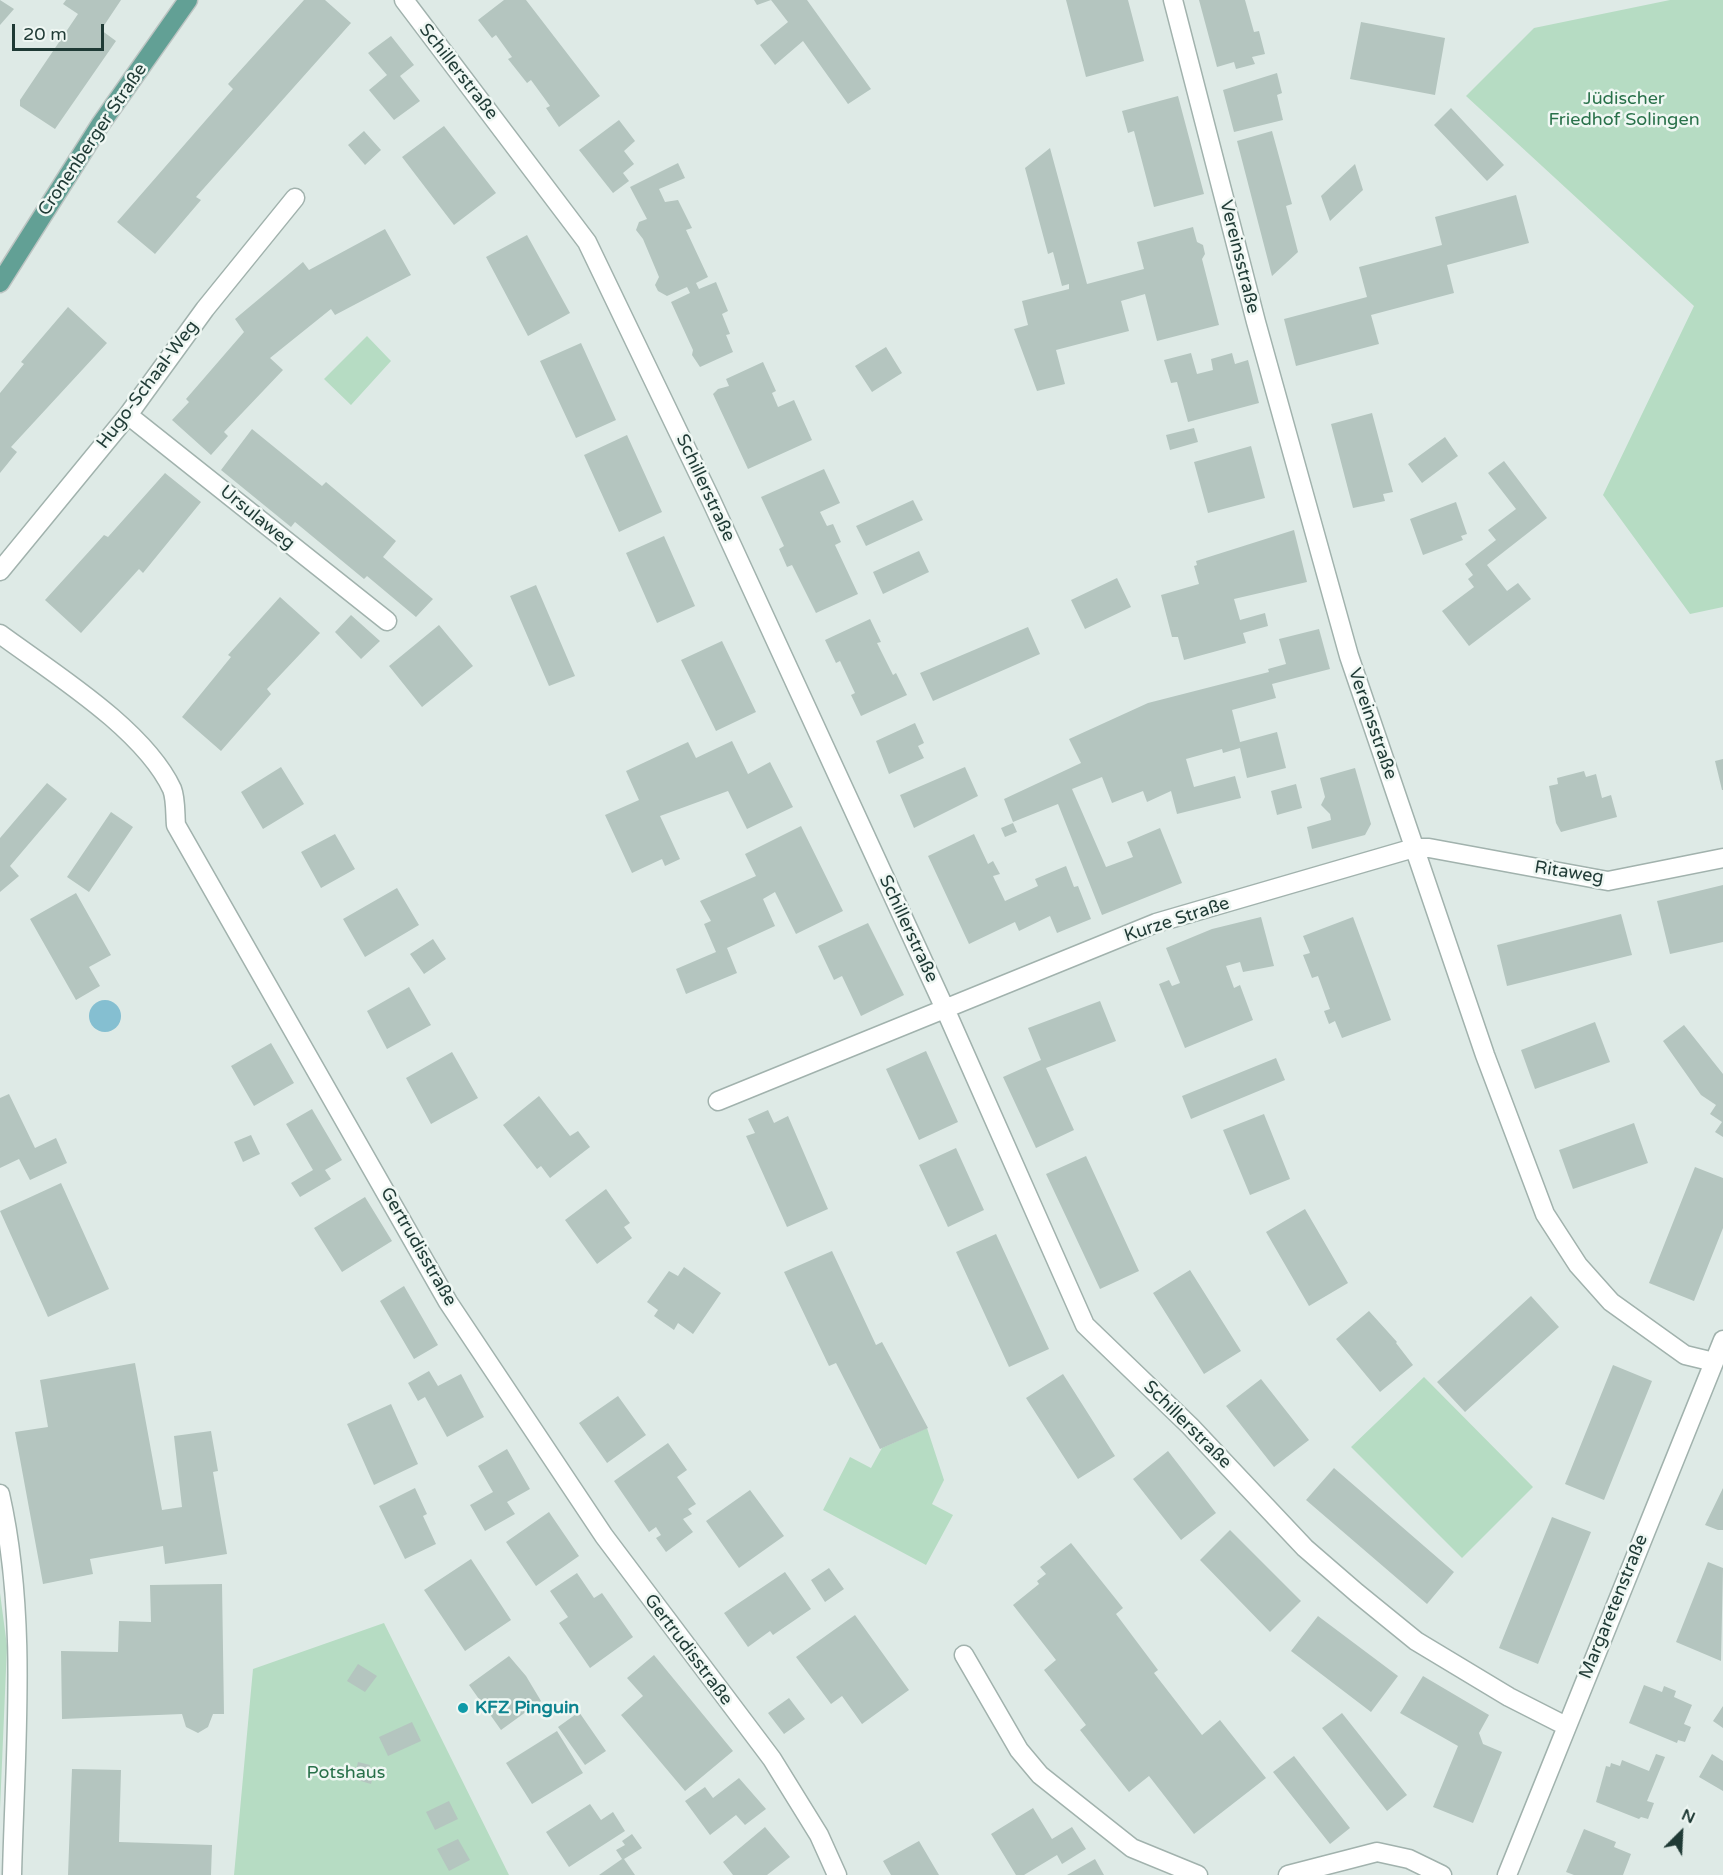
<!DOCTYPE html>
<html>
<head>
<meta charset="utf-8">
<style>
  body { margin:0 }
  #map { position:relative; width:1723px; height:1875px; overflow:hidden; background:#deeae6; font-family:"Varela Round",sans-serif }
  canvas { display:block }
  .north { position:absolute; left:1651px; top:1803px; width:60px; height:60px; -webkit-text-stroke:4px #eff7f3; paint-order:stroke; rotate:24deg; font-size:16px; font-weight:700; line-height:24px; text-align:center; color:#1f3a35 }
  .north::after { content:''; display:block; margin:auto; width:21px; height:27px; background:#1f3a35; clip-path:polygon(50% 0,100% 100%,50% 72%,0 100%) }
  .scale { position:absolute; left:12px; top:24px; width:92px; height:27px; box-sizing:border-box; border:3px solid #1f3a35; border-top:0; padding-left:8px; font-size:18px; line-height:21px; white-space:nowrap; color:#1f3a35; -webkit-text-stroke:4px #eff7f3; paint-order:stroke }
</style>
</head>
<body>
<div id="map">
<canvas width="1723" height="1875"></canvas>
<div class="north">N</div>
<div class="scale">20 m</div>
</div>
<script>
const g = document.querySelector('canvas').getContext('2d');
g.lineJoin = 'round';
function fillPath(path, color) { g.fillStyle = color; g.fill(path, 'evenodd'); }
function stroke(path, color, width, dash) { g.strokeStyle = color; g.lineWidth = width; g.lineCap = dash ? 'butt' : 'round'; g.setLineDash(dash || []); g.stroke(path); }
function label(font, color, halo, rows, align = 'center') {
  g.font = font + ' "Varela Round",sans-serif'; g.lineWidth = 5; g.setLineDash([]); g.textBaseline = 'middle'; g.strokeStyle = halo; g.fillStyle = color; for (const [text, x, y, turn = 0] of rows) {
    g.save(); g.translate(x, y); g.rotate((+turn || 0) * Math.PI / 180); g.textAlign = isNaN(turn) ? turn : align; if (halo) g.strokeText(text, 0, 0); g.fillText(text, 0, 0); g.restore();
  }
}
const green = new Path2D(`
  M1670,0H1723V607L1690,614L1603,495L1694,306L1466,96L1534,28Z
  M367,336L391,361L351,405L324,379Z
  M1424,1377L1533,1487L1462,1558L1351,1447Z
  M927,1428L944,1480L932,1504L953,1515L926,1565L823,1510L850,1457L871,1468L882,1448Z
  M0,1593L7,1646L0,1809Z
  M384,1623L509,1875H234L253,1669Z`);
const water = new Path2D(`
  M89 1016a16 16 0 1 1 32 0a16 16 0 1 1-32 0Z`);
const building = new Path2D(`
  M0,0L14,9L0,25Z
  M66,0H121L101,30L116,41L55,129L20,106V100L78,14L63,4Z
  M304,0H325L351,23L196,197L201,200L155,254L117,222L233,89L228,84Z
  M504,0H526L600,96L559,127L546,108L550,106L531,80L527,83L508,59L512,57L496,35L492,38L478,20Z
  M754,0H807L871,89L848,104L803,41L775,65L760,45L788,22L771,0L757,5Z
  M1066,0H1128L1144,61L1086,77Z
  M1199,0H1245L1254,32L1259,31L1265,54L1252,57L1255,64L1236,69L1234,62L1217,67Z
  M1361,22L1445,38L1435,95L1350,79Z
  M391,36L414,65L400,76L420,101L394,120L369,90L387,75L368,53Z
  M1277,73L1282,93L1277,95L1283,120L1234,132L1223,90Z
  M1178,96L1204,194L1154,207L1134,131L1128,133L1122,111Z
  M1451,108L1504,165L1487,181L1434,125Z
  M619,120L635,141L624,151L634,164L623,173L629,181L613,193L579,150Z
  M444,126L496,193L454,225L402,157Z
  M364,131L381,150L365,165L348,145Z
  M1272,131L1292,204L1286,206L1298,252L1272,276L1237,141Z
  M1050,148L1087,284L1144,269L1137,242L1193,227L1197,242L1203,245L1205,254L1202,259L1219,325L1157,341L1145,294L1121,301L1129,331L1056,350L1065,384L1037,391L1014,329L1028,325L1022,301L1069,289V284L1062,286L1053,252L1048,254L1025,168Z
  M678,163L685,178L659,189L665,202L678,200L692,228L686,230L708,277L696,283L699,289L716,282L728,311L722,314L730,334L726,335L733,352L700,367L692,355L693,350L671,302L690,293L687,287L667,296L658,291L655,285L659,277L643,239L636,230L639,222L647,219L630,187Z
  M1355,164L1363,190L1330,221L1321,196Z
  M1516,195L1529,243L1447,265L1454,293L1371,315L1379,344L1296,366L1284,319L1367,297L1359,267L1442,245L1435,217Z
  M385,229L411,275L335,315L331,309L270,358L283,370L224,432L228,436L211,455L172,420L189,402L186,399L244,332L235,319L303,262L309,270Z
  M527,235L570,313L528,336L486,257Z
  M68,307L107,343L11,447L17,452L0,473V393L24,364L21,362Z
  M581,343L616,420L576,438L540,361Z
  M886,347L902,373L872,392L855,366Z
  M1191,353L1197,374L1213,370L1211,359L1232,353L1235,364L1248,360L1259,403L1188,422L1177,382L1171,383L1164,360Z
  M763,362L776,391L772,393L778,407L794,400L812,440L748,469L713,394L718,389L729,386L726,379Z
  M1372,413L1393,492L1383,494L1385,501L1353,508L1331,424Z
  M1194,428L1198,442L1170,450L1166,435Z
  M252,429L322,486L326,482L396,541L383,557L433,599L416,617L367,576L364,579L295,522L291,527L221,470Z
  M627,435L662,512L619,532L584,455Z
  M1445,437L1458,456L1422,483L1408,464Z
  M1251,446L1265,498L1208,513L1194,462Z
  M1504,461L1547,518L1487,565L1507,591L1518,583L1531,599L1469,646L1442,611L1474,587L1468,579L1473,575L1465,564L1496,540L1488,530L1516,509L1488,473Z
  M824,469L840,503L820,512L827,526L833,524L841,542L835,545L858,594L816,613L792,565L787,567L779,549L784,546L761,497Z
  M165,473L201,502L143,573L139,569L81,633L45,600L104,535L108,537Z
  M913,500L923,520L866,546L856,526Z
  M1456,502L1467,534L1461,536L1463,540L1423,555L1410,519Z
  M1294,530L1307,582L1234,599L1240,620L1265,613L1268,626L1243,633L1246,643L1184,660L1178,637H1172L1161,595L1199,584L1194,566L1197,565L1196,561Z
  M664,536L695,606L657,623L626,553Z
  M919,551L929,572L883,594L873,572Z
  M1117,578L1131,607L1085,629L1071,600Z
  M536,585L575,676L549,686L510,596Z
  M280,597L320,633L267,689L271,694L221,751L182,717L231,657L228,655Z
  M351,615L380,641L361,659L335,632Z
  M870,619L881,642L877,643L893,675L896,673L907,695L861,716L851,695L855,693L840,661L836,663L825,640Z
  M439,625L473,666L422,707L389,666Z
  M1028,627L1040,654L933,701L920,673Z
  M1319,629L1330,669L1272,684L1276,698L1232,710L1240,742L1277,732L1286,768L1247,778L1240,748L1223,753L1222,749L1186,759L1194,787L1235,776L1241,798L1177,814L1171,791L1147,802L1143,791L1112,803L1102,777L1072,789L1106,867L1133,857L1127,842L1160,828L1182,883L1102,915L1058,804L1013,822L1004,799L1081,763L1069,739L1148,703L1269,672L1268,669L1286,664L1279,639Z
  M722,641L756,712L716,731L681,660Z
  M915,723L924,743L918,746L924,758L889,774L876,741Z
  M732,741L748,774L770,762L793,807L747,829L728,791L660,816L680,859L665,866L662,859L632,873L605,815L639,800L626,771L688,742L696,758Z
  M1723,759V790H1722L1715,761Z
  M281,767L304,804L263,829L241,792Z
  M965,767L978,796L914,828L900,795Z
  M1355,768L1371,824L1365,835L1312,849L1307,827L1331,820L1330,814L1321,805L1325,797L1320,778Z
  M1584,771L1586,777L1596,774L1602,798L1611,795L1617,817L1561,832L1556,823L1549,786L1558,784L1557,778Z
  M47,783L67,799L10,866L19,876L0,892V838Z
  M1296,784L1302,808L1277,815L1271,791Z
  M111,812L133,827L89,892L67,877Z
  M1013,823L1017,832L1005,837L1001,828Z
  M801,826L843,911L796,934L775,892L763,899L775,926L727,948L737,973L686,994L676,969L716,952L704,924L711,921L700,901L756,876L745,854Z
  M335,834L355,869L321,888L301,852Z
  M974,834L988,864L993,861L1000,874L993,876L1005,901L1038,886L1035,879L1066,866L1074,887L1078,886L1091,919L1057,933L1050,916L1019,931L1015,922L969,944L928,856Z
  M1723,885V942L1670,954L1657,901Z
  M397,888L419,925L365,957L343,919Z
  M76,893L111,955L89,967L100,986L76,1000L30,919Z
  M1621,914L1632,955L1507,986L1497,945Z
  M1261,917L1274,966L1243,972L1240,962L1226,966L1234,988L1240,985L1253,1020L1185,1048L1159,984L1169,980L1172,986L1180,983L1166,948L1212,929Z
  M1353,917L1391,1020L1342,1038L1335,1021L1329,1024L1324,1011L1330,1009L1318,976L1312,978L1303,955L1310,953L1303,936Z
  M868,923L904,995L861,1016L842,976L834,980L818,946Z
  M433,939L446,959L424,974L410,954Z
  M409,987L431,1025L387,1049L367,1011Z
  M1100,1001L1116,1041L1046,1068L1074,1130L1036,1148L1003,1077L1041,1060L1028,1028Z
  M1595,1022L1610,1062L1535,1089L1521,1050Z
  M1684,1025L1723,1074V1137L1715,1132L1722,1122L1710,1114L1716,1105L1701,1095L1663,1041Z
  M271,1043L294,1083L254,1106L231,1066Z
  M926,1051L958,1122L919,1140L886,1069Z
  M452,1052L478,1098L431,1124L406,1078Z
  M1276,1058L1285,1080L1191,1119L1182,1096Z
  M9,1094L35,1148L56,1138L67,1163L30,1180L19,1159L0,1168V1098Z
  M539,1096L570,1136L578,1131L590,1147L550,1178L541,1166L537,1169L503,1125Z
  M312,1109L342,1160L325,1170L331,1179L300,1197L291,1183L313,1170L286,1124Z
  M768,1110L774,1123L788,1116L828,1209L787,1227L746,1136L755,1133L748,1119Z
  M1264,1114L1290,1179L1250,1195L1223,1130Z
  M1634,1123L1648,1163L1573,1189L1559,1150Z
  M251,1135L260,1154L243,1162L234,1142Z
  M956,1148L984,1210L948,1227L919,1165Z
  M1086,1156L1139,1271L1100,1289L1046,1174Z
  M1695,1167L1723,1178V1228L1694,1301L1649,1283Z
  M61,1183L109,1289L48,1317L0,1211Z
  M606,1189L630,1223L624,1227L632,1238L597,1264L565,1220Z
  M365,1197L392,1241L342,1272L314,1228Z
  M1305,1209L1348,1283L1309,1306L1266,1232Z
  M996,1234L1049,1349L1009,1367L956,1252Z
  M832,1251L876,1345L882,1342L928,1428L880,1449L836,1363L829,1366L784,1272Z
  M684,1267L721,1293L693,1334L678,1323L674,1330L654,1316L658,1310L647,1302L669,1271L678,1276Z
  M1190,1270L1241,1351L1204,1374L1153,1293Z
  M404,1286L438,1345L414,1359L380,1301Z
  M1531,1296L1559,1327L1465,1412L1437,1382Z
  M1369,1311L1397,1342L1396,1343L1413,1365L1380,1392L1336,1339Z
  M135,1363L162,1510L182,1507L174,1436L211,1431L218,1471L213,1472L227,1554L165,1564L163,1546L90,1559L93,1574L43,1584L15,1432L48,1427L40,1380Z
  M1613,1365L1652,1381L1604,1500L1565,1484Z
  M429,1371L438,1386L461,1374L484,1417L447,1437L425,1397L418,1401L408,1383Z
  M1063,1374L1115,1456L1078,1479L1026,1398Z
  M1261,1379L1309,1440L1274,1467L1226,1406Z
  M618,1396L646,1435L607,1463L579,1423Z
  M391,1404L418,1464L374,1485L347,1424Z
  M668,1443L687,1470L677,1477L696,1504L688,1509L692,1514L683,1519L693,1532L666,1552L656,1538L661,1535L656,1527L649,1532L614,1481Z
  M507,1449L530,1489L507,1502L515,1514L485,1531L470,1505L493,1492L478,1466Z
  M1168,1451L1216,1513L1181,1540L1133,1479Z
  M1334,1468L1454,1572L1427,1604L1306,1500Z
  M415,1488L427,1514L423,1516L436,1544L405,1559L379,1506Z
  M1723,1488V1530H1718L1705,1525Z
  M750,1490L784,1536L739,1568L706,1521Z
  M549,1512L579,1556L536,1586L506,1542Z
  M1552,1517L1591,1532L1538,1664L1499,1648Z
  M1230,1530L1301,1601L1270,1632L1200,1560Z
  M1071,1543L1123,1608L1116,1614L1158,1670L1154,1673L1202,1735L1220,1720L1266,1778L1194,1834L1149,1776L1129,1792L1080,1730L1086,1725L1044,1670L1056,1660L1013,1605L1039,1584L1037,1581L1046,1574L1040,1567Z
  M471,1559L511,1620L465,1651L424,1590Z
  M1708,1562L1723,1568L1721,1661L1676,1642Z
  M829,1568L844,1589L825,1602L811,1580Z
  M785,1572L811,1609L773,1635L770,1631L748,1647L724,1613Z
  M577,1573L594,1598L602,1593L633,1637L590,1668L559,1623L568,1617L550,1591Z
  M222,1584L224,1714H213L208,1727L198,1733L186,1727L182,1714L62,1719L61,1651L118,1652L119,1621L151,1622L150,1585Z
  M855,1615L909,1690L862,1724L842,1696L831,1704L796,1657Z
  M1318,1616L1398,1676L1371,1712L1291,1651Z
  M654,1655L733,1751L685,1791L621,1715L643,1696L627,1678Z
  M509,1656L526,1676L541,1701L501,1730L469,1685Z
  M358,1664L377,1676L365,1692L347,1681Z
  M1423,1676L1489,1715L1479,1733L1483,1744L1502,1752L1473,1823L1433,1807L1458,1746L1400,1713Z
  M1644,1685L1662,1692L1664,1686L1676,1691L1674,1697L1692,1705L1684,1724L1691,1727L1685,1742L1678,1740L1677,1743L1629,1723Z
  M789,1698L805,1719L784,1734L768,1713Z
  M1723,1706V1728L1713,1721Z
  M579,1712L606,1751L585,1765L558,1727Z
  M1342,1713L1407,1795L1387,1811L1322,1728Z
  M412,1722L421,1741L388,1756L379,1737Z
  M557,1731L583,1773L532,1804L506,1763Z
  M1656,1754L1665,1757L1647,1801L1654,1803L1648,1819L1641,1817L1639,1819L1596,1802L1606,1766L1610,1767L1611,1763L1620,1766L1622,1760L1649,1771Z
  M1712,1754L1723,1761V1791L1699,1777Z
  M1294,1756L1350,1828L1330,1844L1273,1772Z
  M358,1762L370,1765L368,1770L374,1772L371,1784L354,1779Z
  M72,1769L121,1770L119,1842L212,1845L211,1875H68Z
  M739,1778L766,1809L745,1825L736,1815L710,1835L685,1801L705,1787L713,1798Z
  M449,1801L458,1819L435,1830L426,1812Z
  M590,1804L601,1820L613,1812L625,1831L569,1867L546,1832Z
  M1033,1808L1052,1839L1072,1827L1086,1849L1062,1864L1057,1855L1024,1875H1016L991,1834Z
  M765,1827L790,1857L767,1875H733L723,1862Z
  M1584,1829L1616,1842L1614,1847L1631,1854L1623,1875H1574L1566,1872Z
  M632,1834L642,1848L624,1859L635,1875H599L622,1859L616,1850L625,1845L622,1841Z
  M458,1839L470,1860L449,1871L437,1849Z
  M919,1841L939,1875H891L883,1861Z
  M1095,1859L1104,1875H1067Z`);
const minor = new Path2D(`
  M404,0L587,242L711,500L946,1011L1085,1325L1190,1426L1305,1548L1357,1593L1416,1641L1509,1697L1566,1726
  M1173,0L1256,322L1349,656L1485,1055L1545,1214L1578,1265L1611,1302L1685,1355L1714,1362
  M128,415L387,621
  M0,571L128,415L205,309L295,198
  M0,634C53,673 144,729 172,789C176,799 175,815 176,825L448,1302L604,1536L772,1759L819,1835L837,1875
  M718,1101L1156,923L1414,848H1429L1608,881L1723,858
  M0,1494C28,1618 15,1749 12,1875
  M964,1655L1019,1750L1040,1775L1132,1848L1198,1875
  M1288,1875L1377,1852L1409,1859L1442,1875
  M1507,1875L1723,1340`);
const major = new Path2D(`
  M0,283L100,125L188,0`);
const markers = [
  [463,1708,6,"#0f9aa8"]
];
const streetNames = [
  ["Schillerstraße",458,72,52],
  ["Cronenberger Straße",93,140,-56],
  ["Vereinsstraße",1239,257,76],
  ["Hugo-Schaal-Weg",148,385,-53],
  ["Schillerstraße",705,488,65],
  ["Ursulaweg",257,518,39],
  ["Vereinsstraße",1372,724,71],
  ["Ritaweg",1569,873,9],
  ["Kurze Straße",1177,920,-18],
  ["Schillerstraße",908,929,65],
  ["Gertrudisstraße",418,1247,60],
  ["Schillerstraße",1187,1425,45],
  ["Margaretenstraße",1614,1607,-68],
  ["Gertrudisstraße",688,1650,53]
];
const parkNames = [
  ["Jüdischer",1624,99],
  ["Friedhof Solingen",1624,120],
  ["Potshaus",346,1773]
];
const cultureNames = [
  ["KFZ Pinguin",475,1708]
];
fillPath(green, '#b6dcc3');
fillPath(water, '#85bfd1');
fillPath(building, '#b4c5bf');
stroke(minor, '#a1b2ad', 21);
stroke(major, '#bcc4c2', 21);
stroke(minor, '#fff', 18);
stroke(major, '#62a095', 18);
for (const [x, y, r, color] of markers) { const dot = new Path2D(); dot.arc(x, y, r, 0, 2 * Math.PI); g.fillStyle = color; g.fill(dot); stroke(dot, '#eff7f3', 2); }
label('18px', '#1f3a35', '#eff7f3', streetNames);
label('18px', '#29714a', '#eff7f3', parkNames);
label('bold 18px', '#0d838f', '#eff7f3', cultureNames, 'left');
</script>
</body>
</html>
